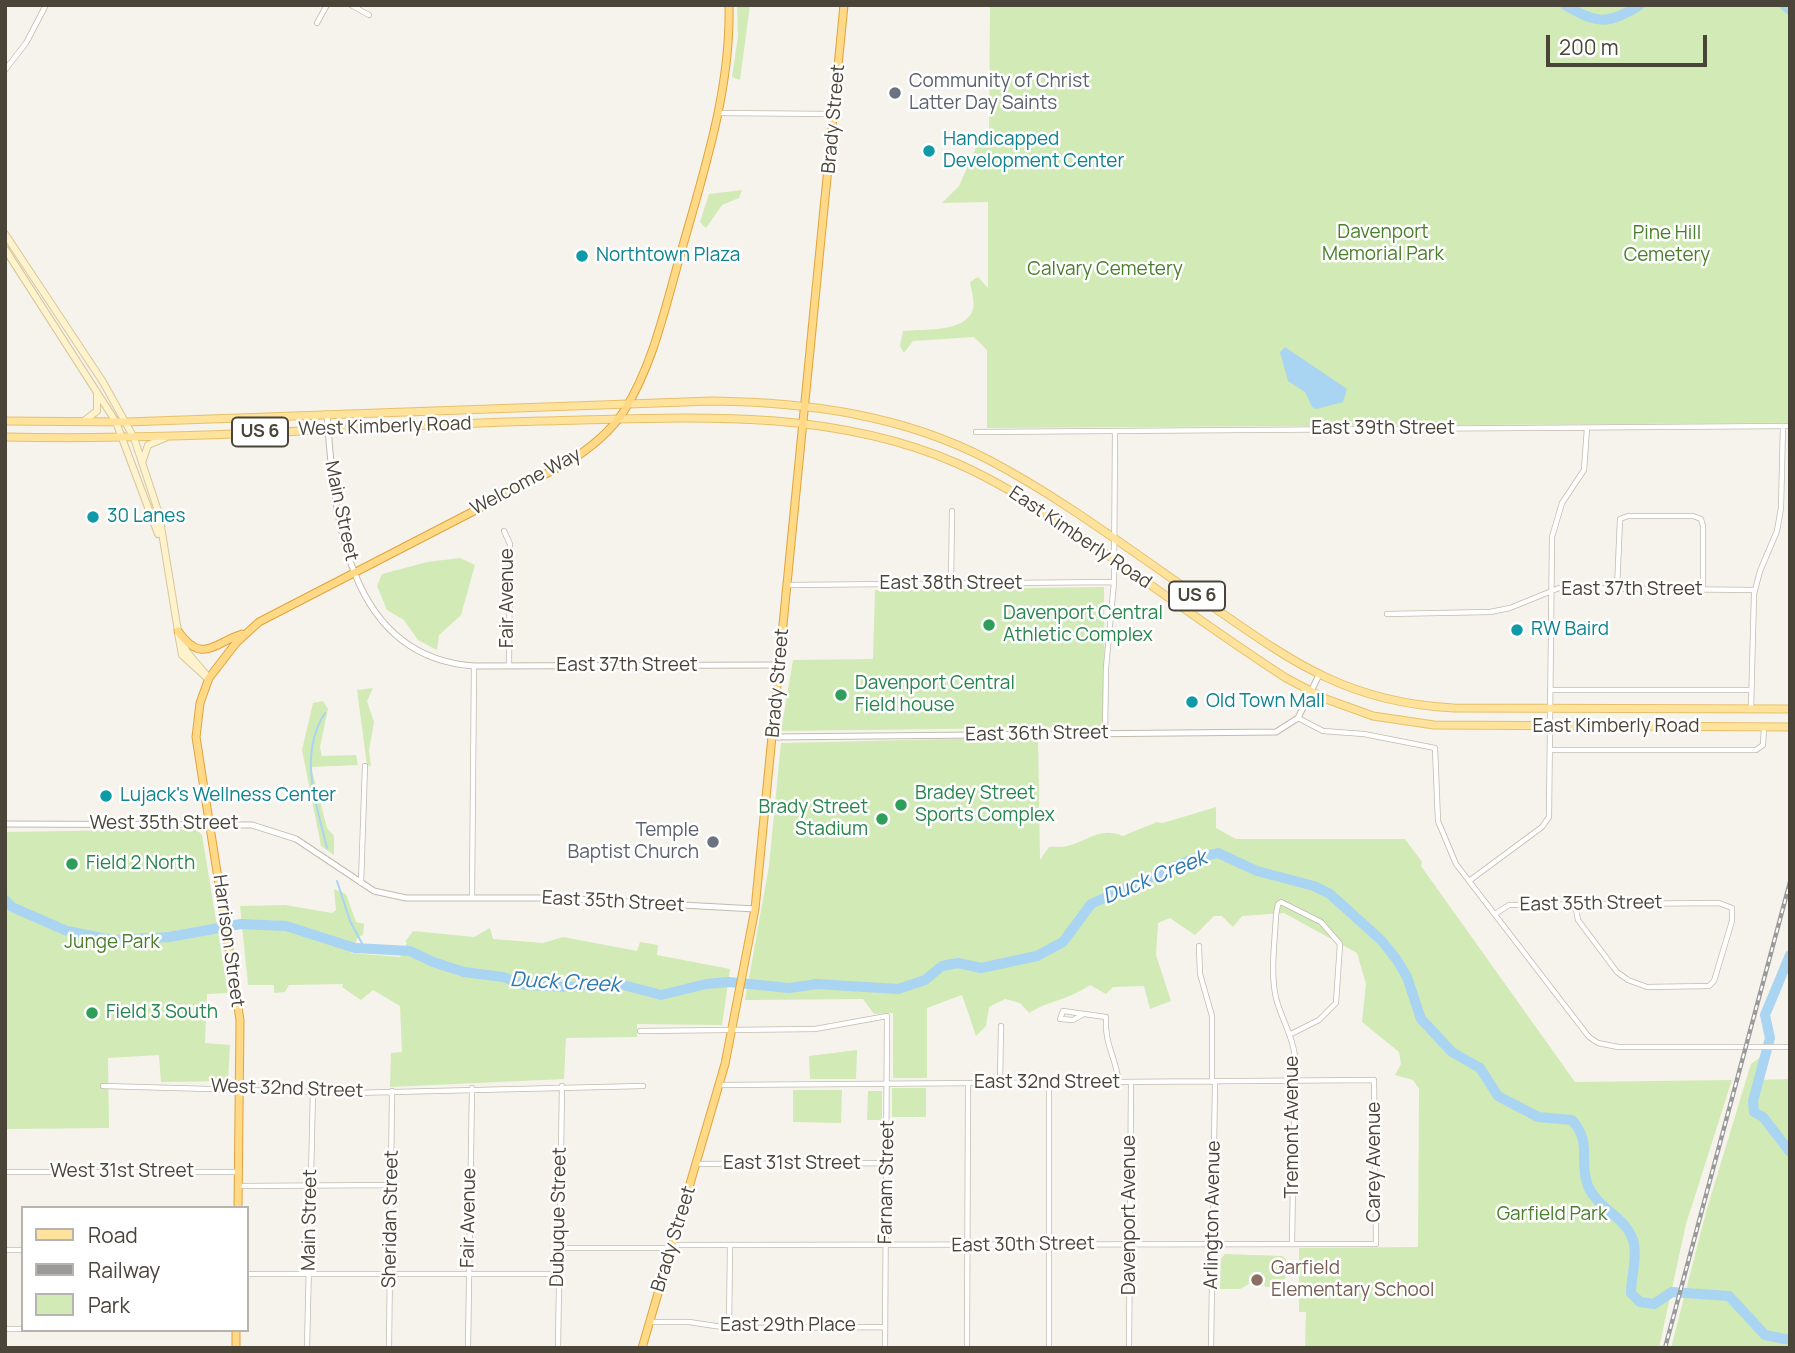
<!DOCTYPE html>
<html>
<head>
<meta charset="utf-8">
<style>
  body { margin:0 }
  #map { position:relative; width:1795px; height:1353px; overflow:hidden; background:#f6f3ec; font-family:Manrope,sans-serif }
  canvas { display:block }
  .frame { position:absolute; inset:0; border:7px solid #4b4439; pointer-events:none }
  .legend { position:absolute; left:21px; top:1206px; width:228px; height:126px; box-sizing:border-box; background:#fff; border:2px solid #b7b4b0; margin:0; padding:9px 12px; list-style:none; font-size:21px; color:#4b4439 }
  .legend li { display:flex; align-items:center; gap:14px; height:35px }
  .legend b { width:35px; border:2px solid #b7b4b0 }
  .scale { position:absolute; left:1546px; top:35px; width:161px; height:32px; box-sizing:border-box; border:4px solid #4b4439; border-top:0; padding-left:9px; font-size:21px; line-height:24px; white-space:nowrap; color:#4b4439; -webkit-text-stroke:5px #fff; paint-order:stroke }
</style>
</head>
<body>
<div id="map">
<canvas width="1795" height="1353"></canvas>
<div class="frame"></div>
<ul class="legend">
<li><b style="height:9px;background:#ffe39c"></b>Road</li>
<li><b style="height:9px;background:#9a9a9a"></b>Railway</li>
<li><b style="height:19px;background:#d2eab5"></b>Park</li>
</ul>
<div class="scale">200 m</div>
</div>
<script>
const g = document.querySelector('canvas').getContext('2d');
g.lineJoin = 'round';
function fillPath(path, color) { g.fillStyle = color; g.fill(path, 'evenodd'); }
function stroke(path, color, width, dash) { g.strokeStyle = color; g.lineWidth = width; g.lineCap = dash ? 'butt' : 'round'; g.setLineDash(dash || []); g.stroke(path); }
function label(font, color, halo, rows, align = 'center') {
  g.font = font + ' Manrope,sans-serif'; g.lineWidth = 5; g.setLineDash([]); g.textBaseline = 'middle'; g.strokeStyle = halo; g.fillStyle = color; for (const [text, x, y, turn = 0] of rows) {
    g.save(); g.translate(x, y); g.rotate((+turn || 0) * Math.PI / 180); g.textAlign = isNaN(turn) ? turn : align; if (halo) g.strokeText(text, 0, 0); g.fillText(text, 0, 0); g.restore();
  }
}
const green = new Path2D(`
  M737,5H750L740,80L732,77L738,36Z
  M990,5H1790V423L987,428V350L974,337L913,341L904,353L900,346L903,331C922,329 967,333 973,309C975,301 971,289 970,282L978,277L988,288V202L942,203L959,186L978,143L989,136Z
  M742,190L739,198L722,205L706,228L700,222L709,194Z
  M460,558L475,565L461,615L439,635L437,650L418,640L404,620L387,610L377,586L382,574L427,562Z
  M1104,587L1105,727L781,731L793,660L873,659L875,590Z
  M373,688L367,701L374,722L369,750L371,766L367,765L357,690Z
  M323,701L328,709L320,747L322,756L356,755L358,765L311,767L327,828L334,836V855L321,846L302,750L313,703Z
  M1038,737L1040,860L1049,847C1054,846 1062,848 1067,846C1087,841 1101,826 1123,836L1157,822L1163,823L1216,807V828L1236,839H1405L1422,862L1421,866L1575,1082L1732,1080L1686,1224L1659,1348H1305L1306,1312H1299V1248L1418,1247L1419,1089L1413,1080L1395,1075L1401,1064L1399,1052L1362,1022L1366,984L1357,953L1284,913L1242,916L1233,927L1222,916H1214L1195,935L1170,918L1158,923L1156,955L1171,1001L1150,1009L1144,986L1113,987L1106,994L1090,985C1068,1000 1050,1000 1029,1013L1020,1003L1005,999L989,1007L986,1026L976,1036L962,995L927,1008V1078H893V1013L874,1014L863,999L745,1000L769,866L781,743Z
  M196,829L202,835L228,993L207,994L205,1043L230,1045L228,1081L161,1082L159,1055L108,1058L109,1128L5,1129V832Z
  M334,889L346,894L356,922L364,924L363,935L358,937L351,953L400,957L407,943L405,942L413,931L474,937L490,928L493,939L543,943L563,937L637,951L640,942L658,945L657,955L730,969L722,1025L637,1024V1037L566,1038L564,1079L390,1087L391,1053L402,1052L400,1006L373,990L361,1000L342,987L343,984L289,985L285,992L274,993V985H248L240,906L285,905L332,913L336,910Z
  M857,1050L856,1079H810L809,1056Z
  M1763,1055L1756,1080L1790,1079V1348H1671L1706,1212L1746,1080L1751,1064Z
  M892,1088H926V1117H892Z
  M793,1090H842L841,1123L793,1122Z
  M868,1091H882V1120H867Z
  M1225,1254L1282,1256L1286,1259L1285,1287H1266L1256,1280L1240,1289H1220L1221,1259Z`);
const water = new Path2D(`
  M1285,347L1347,389L1343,402L1316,409L1312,407L1305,392L1288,381L1280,352Z`);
const stream = new Path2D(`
  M325,713C298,755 316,803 327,848
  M337,881L350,921L364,947`);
const river = new Path2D(`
  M1565,5C1598,24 1607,25 1640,5
  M1784,5L1790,10
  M5,900L12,907L67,931L112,940L169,937L241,924L286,926L355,948L410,951L433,962L464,972L503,977L525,985L570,987L612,982L661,995L706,984L729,982L789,988L817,984L898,989L925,980L942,966L958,963L981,968L1037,956L1063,942L1091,904L1192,859L1218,853L1257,871L1314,886L1330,894L1382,941L1397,960L1407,977L1421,1019L1452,1052L1480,1068L1498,1096L1538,1117L1572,1120C1593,1144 1578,1160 1588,1186C1598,1210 1629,1218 1634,1244C1637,1260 1631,1277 1631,1293L1640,1302L1654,1304L1672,1292L1729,1296L1765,1335L1790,1340
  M1790,955L1765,1015L1770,1038L1753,1101L1754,1112L1763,1117L1790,1152`);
const minor = new Path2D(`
  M351,5L369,15
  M317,23L327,5
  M5,70L26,43L46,5
  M718,113L834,114
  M976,432L1790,426
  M504,531L510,544L509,666
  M951,584L952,511
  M787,585L1114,582
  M1617,589L1620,519L1628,516H1693L1701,519L1703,526V589
  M1387,614L1490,612L1510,608L1559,588L1755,590
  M1550,690H1751
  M1751,709L1754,594L1760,571L1777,531L1781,508L1783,426
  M1298,718L1323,731L1364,734L1435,748L1438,821L1456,864L1589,1037L1598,1043L1618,1047H1790
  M1105,733L1106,668L1114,582L1115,431
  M1550,750H1756L1763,745L1764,727
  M1469,881L1542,827L1549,817L1552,537L1562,503L1584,470L1587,428
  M361,883L365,766
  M472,898L474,666
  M1495,914L1509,905L1719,903L1732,908V921L1714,981L1709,986L1647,987L1628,980L1617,972L1578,920L1575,904
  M1199,946L1200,974L1212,1016V1082
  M1082,1015L1073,1020L1060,1019L1063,1011L1106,1017C1104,1044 1116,1057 1119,1083
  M640,1031L815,1029L887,1016L885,1348
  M1291,1034L1319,1020L1336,1003L1340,944L1321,922L1281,902L1278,904L1276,915C1275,941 1270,972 1276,998C1281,1018 1292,1034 1295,1056L1292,1244
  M1000,1084L1001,1026
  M103,1086L351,1093L643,1086
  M696,1164L887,1163
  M5,1172H238
  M238,1186L391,1185
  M672,1245L1376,1244L1374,1080L720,1085
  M558,1248H670
  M5,1250H23
  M247,1274H558
  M650,1322H689L729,1328L885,1327
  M729,1328L730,1245
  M5,1329H23
  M307,1348L313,1091
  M389,1348L392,1091
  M468,1348L472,1088
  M558,1348L562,1086
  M967,1348L968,1084
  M1049,1348V1083
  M1129,1348L1131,1083
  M1211,1348L1215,1082`);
const tertiary = new Path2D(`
  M327,414C334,515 346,657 474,666L779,665
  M773,737L1276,732L1298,718L1319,675
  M5,824L252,825L296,839L374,891L406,898H555L755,909`);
const secondary = new Path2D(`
  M5,234L103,382L134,438L159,514L178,631L187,652L209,678
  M5,249L116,422L158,534
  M84,421L97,411V394
  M143,460L148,445L165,438
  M178,633L182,655L206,677`);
const primary = new Path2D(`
  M5,421L127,422L712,401C807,402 903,415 989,460C1065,500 1135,554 1206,602C1291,661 1347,703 1454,708L1790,709
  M5,437C184,441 363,426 541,421C681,418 824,406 956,463C1007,485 1051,516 1096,547C1159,590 1221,636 1286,678L1326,699L1373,716L1434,725L1790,727`);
const trunk = new Path2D(`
  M178,631C202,665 214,643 242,634
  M238,1208L240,1020L196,737L200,703L209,678L236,643L259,622L565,464C588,450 609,434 624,411C653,365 665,308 680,256C703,174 731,91 729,5
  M236,1348V1330
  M642,1348L725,1064L755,909L844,5`);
const rail = new Path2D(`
  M1665,1348L1790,882`);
const markers = [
  [895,93,7,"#6b7280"],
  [929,151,7,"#0f9aa8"],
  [582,256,7,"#0f9aa8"],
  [93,517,7,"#0f9aa8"],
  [989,625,7,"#2e9e5b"],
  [1517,630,7,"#0f9aa8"],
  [841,695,7,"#2e9e5b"],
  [1192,702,7,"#0f9aa8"],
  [106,796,7,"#0f9aa8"],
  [901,805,7,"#2e9e5b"],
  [882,819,7,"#2e9e5b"],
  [713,842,7,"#6b7280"],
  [72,864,7,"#2e9e5b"],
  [92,1013,7,"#2e9e5b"],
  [1257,1280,7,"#8d6e63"]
];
const shields = [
  [260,432,56],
  [1197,596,56]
];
const shieldNames = [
  ["US 6",260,432],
  ["US 6",1197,596]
];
const worshipNames = [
  ["Community of Christ",909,82],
  ["Latter Day Saints",909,104],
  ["Temple",699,831,"right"],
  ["Baptist Church",699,853,"right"]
];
const streetNames = [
  ["Brady Street",834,119,-85],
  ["West Kimberly Road",385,427,-2],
  ["East 39th Street",1383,429],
  ["Welcome Way",526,482,-28],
  ["Main Street",341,511,78],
  ["East Kimberly Road",1080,538,34],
  ["East 38th Street",951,584],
  ["East 37th Street",1632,590],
  ["Fair Avenue",508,598,-90],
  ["East 37th Street",627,666],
  ["Brady Street",778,683,-85],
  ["East Kimberly Road",1616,727],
  ["East 36th Street",1037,734,-1],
  ["West 35th Street",164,824],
  ["East 35th Street",613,902,3],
  ["East 35th Street",1591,904,-1],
  ["Harrison Street",228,941,82],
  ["East 32nd Street",1047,1083],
  ["West 32nd Street",287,1089,2],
  ["Tremont Avenue",1293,1127,-90],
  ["Carey Avenue",1375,1162,-90],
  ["East 31st Street",792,1164],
  ["West 31st Street",122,1172],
  ["Farnam Street",887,1182,-89],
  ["Davenport Avenue",1130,1215,-90],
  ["Arlington Avenue",1213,1215,-89],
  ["Dubuque Street",559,1217,-89],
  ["Fair Avenue",469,1218,-89],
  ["Sheridan Street",391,1219,-89],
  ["Main Street",310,1220,-89],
  ["Brady Street",674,1239,-73],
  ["East 30th Street",1023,1245,-1],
  ["East 29th Place",788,1326]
];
const cultureNames = [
  ["Handicapped",943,140],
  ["Development Center",943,162],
  ["Northtown Plaza",596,256],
  ["30 Lanes",107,517],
  ["RW Baird",1531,630],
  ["Old Town Mall",1206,702],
  ["Lujack's Wellness Center",120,796]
];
const parkNames = [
  ["Davenport",1383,233],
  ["Memorial Park",1383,255],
  ["Pine Hill",1667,234],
  ["Cemetery",1667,256],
  ["Calvary Cemetery",1105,270],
  ["Junge Park",112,943],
  ["Garfield Park",1552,1215]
];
const leisureNames = [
  ["Davenport Central",1003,614],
  ["Athletic Complex",1003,636],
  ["Davenport Central",855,684],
  ["Field house",855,706],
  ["Bradey Street",915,794],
  ["Sports Complex",915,816],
  ["Brady Street",868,808,"right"],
  ["Stadium",868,830,"right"],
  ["Field 2 North",86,864],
  ["Field 3 South",106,1013]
];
const educationNames = [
  ["Garfield",1271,1269],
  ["Elementary School",1271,1291]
];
const waterNames = [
  ["Duck Creek",1155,878,-22],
  ["Duck Creek",565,983,3]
];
fillPath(green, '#d2eab5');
fillPath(water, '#a9d4f2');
stroke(stream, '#a9d4f2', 2);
stroke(river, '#a9d4f2', 10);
stroke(minor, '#c2bbae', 6);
stroke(tertiary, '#c2bbae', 7);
stroke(secondary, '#d6c79b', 8);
stroke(primary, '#e6c16a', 9);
stroke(trunk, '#e0a43c', 9);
stroke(minor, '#fff', 4.5);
stroke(tertiary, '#fff', 5);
stroke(secondary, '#fff3cd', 6);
stroke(primary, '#ffe39c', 7);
stroke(trunk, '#ffd985', 7);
stroke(rail, '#9a9a9a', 4.5);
stroke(rail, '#fff', 2, [5]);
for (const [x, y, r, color] of markers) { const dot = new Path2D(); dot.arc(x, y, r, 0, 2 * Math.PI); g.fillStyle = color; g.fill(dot); stroke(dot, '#fff', 2.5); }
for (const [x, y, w] of shields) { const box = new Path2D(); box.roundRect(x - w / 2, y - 14.5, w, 29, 5); g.fillStyle = '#fff'; g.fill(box); stroke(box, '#4b4439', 2); }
label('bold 18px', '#4b4439', null, shieldNames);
label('19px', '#5b616d', '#fff', worshipNames, 'left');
label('19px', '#4b4439', '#fff', streetNames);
label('19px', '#0d838f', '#fff', cultureNames, 'left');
label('19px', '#4a7f2a', '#fff', parkNames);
label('19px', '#27864d', '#fff', leisureNames, 'left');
label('19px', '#785e54', '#fff', educationNames, 'left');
label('italic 21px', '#2e7ab2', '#fff', waterNames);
</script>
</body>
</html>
